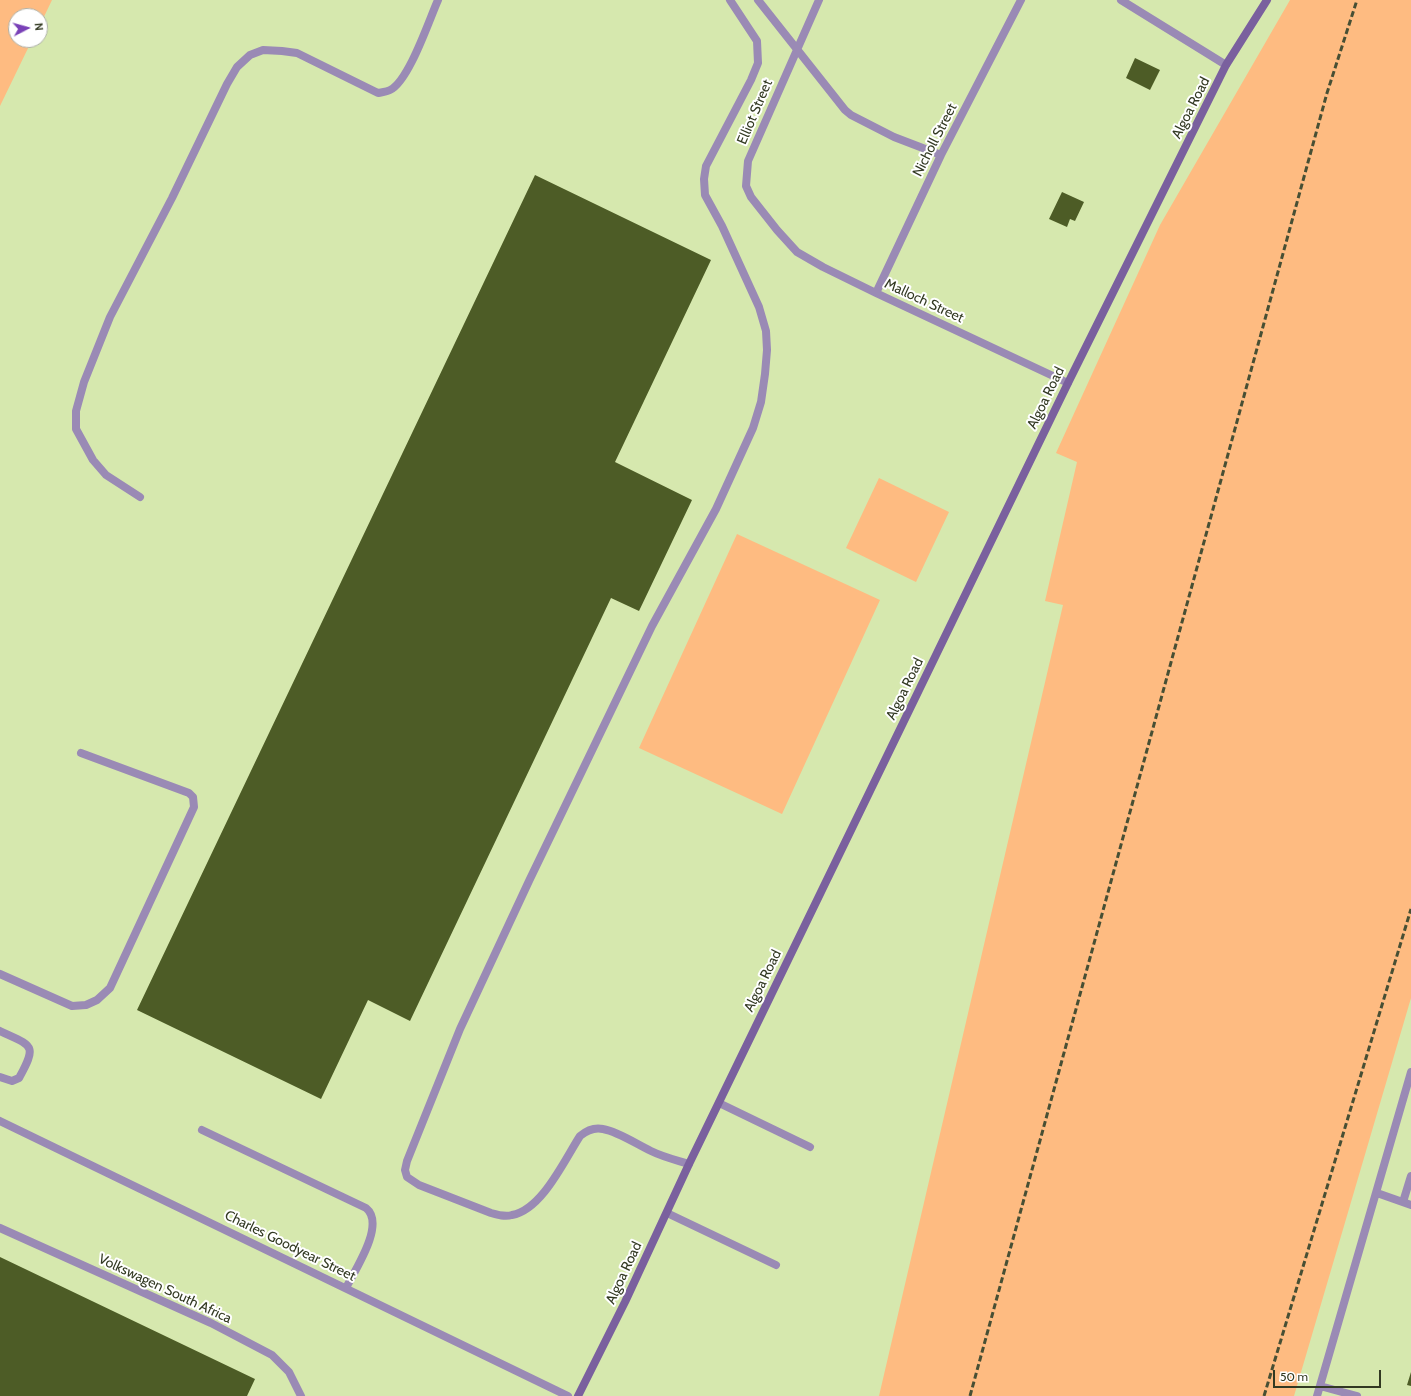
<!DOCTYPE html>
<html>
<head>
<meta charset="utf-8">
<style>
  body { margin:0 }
  #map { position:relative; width:1411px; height:1396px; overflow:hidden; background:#d6e8ae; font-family:Cabin,sans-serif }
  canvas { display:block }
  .north { position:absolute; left:8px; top:8px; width:40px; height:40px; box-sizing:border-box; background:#fff; border:1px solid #adb0a7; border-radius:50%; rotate:84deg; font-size:11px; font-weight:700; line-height:16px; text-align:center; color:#323922 }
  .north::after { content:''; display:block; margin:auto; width:14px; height:18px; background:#7940b7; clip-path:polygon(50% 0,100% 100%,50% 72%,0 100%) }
  .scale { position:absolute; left:1273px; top:1370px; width:108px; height:18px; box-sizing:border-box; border:2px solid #323922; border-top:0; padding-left:5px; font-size:12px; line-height:14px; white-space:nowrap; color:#323922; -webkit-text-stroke:3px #fff; paint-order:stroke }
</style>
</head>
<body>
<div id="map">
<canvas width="1411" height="1396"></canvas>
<div class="north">N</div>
<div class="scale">50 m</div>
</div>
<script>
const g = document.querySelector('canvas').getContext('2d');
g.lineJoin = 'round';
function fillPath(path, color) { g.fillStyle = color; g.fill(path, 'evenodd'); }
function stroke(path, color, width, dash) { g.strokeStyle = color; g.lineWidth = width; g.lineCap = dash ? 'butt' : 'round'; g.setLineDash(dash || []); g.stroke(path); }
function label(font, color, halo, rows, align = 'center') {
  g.font = font + ' Cabin,sans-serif'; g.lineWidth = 4; g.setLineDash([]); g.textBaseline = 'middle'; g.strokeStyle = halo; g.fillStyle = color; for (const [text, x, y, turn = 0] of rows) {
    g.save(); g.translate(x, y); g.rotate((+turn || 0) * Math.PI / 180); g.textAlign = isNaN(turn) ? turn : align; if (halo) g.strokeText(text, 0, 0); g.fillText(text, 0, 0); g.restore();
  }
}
const green = new Path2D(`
  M0,0H52L40,25V16H16V40H32L0,106Z
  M1290,0H1411V998L1294,1396H879L1063,605L1045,601L1077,462L1056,453L1160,225Z
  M879,478L949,512L916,582L846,548Z
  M737,534L880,600L782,814L639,748Z`);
const building = new Path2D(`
  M1135,58L1160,70L1150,90L1126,78Z
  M535,175L711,260L615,462L692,500L639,611L611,598L410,1021L368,1000L321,1099L137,1010Z
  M1062,192L1084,202L1075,221L1070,219L1067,227L1049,219Z
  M0,1257L255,1379L247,1396H0Z
  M1411,1372V1386L1407,1385Z`);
const lane = new Path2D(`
  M140,497L106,475L93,460L76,429V411L84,382L110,317L172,198L227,84L237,67L250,55L263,50L282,51L297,53L378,93C382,92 387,92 390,90C409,81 429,20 438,0
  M0,974L72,1006L86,1005L97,1000L110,988L194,807L193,797L189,793L81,753
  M0,1031C32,1046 38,1044 19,1078L12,1081L0,1077
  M719,1103L810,1147
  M0,1121L568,1396
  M202,1130L366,1208C386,1224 355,1270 346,1288
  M689,1164C676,1160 663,1157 651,1151C636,1144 619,1132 603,1129C594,1127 586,1131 580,1136C565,1159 542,1210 512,1215C505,1217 498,1215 491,1213L419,1185L407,1177L405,1170L407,1161L460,1029L529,881L652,626L716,509L753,428L761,402L765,374L767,350L766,331L759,307L722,226L705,195L704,179L706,166L751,80L758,63L757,41L730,0
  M1377,1193L1411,1205
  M1403,1202L1411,1176
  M667,1213L776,1265
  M0,1228L211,1323L272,1355L289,1372L301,1396
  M1320,1386L1357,1396
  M1317,1396L1411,1072`);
const street = new Path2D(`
  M758,0L845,110L851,115L894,137L941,155
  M819,0L748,161L746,186L751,197L777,230L797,252L823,267L876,293L1068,383
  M1121,0L1226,65
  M876,293L941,155L1021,0`);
const secondary = new Path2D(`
  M578,1396L625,1302L689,1164L1068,383L1226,65L1267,0`);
const rail = new Path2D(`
  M970,1396L1327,93L1357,0
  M1264,1396L1411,909`);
const streetNames = [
  ["Algoa Road",1191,108,-63],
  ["Elliot Street",755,112,-67],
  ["Nicholl Street",935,140,-63],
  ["Malloch Street",924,301,25],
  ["Algoa Road",1046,398,-64],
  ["Algoa Road",905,689,-64],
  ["Algoa Road",763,981,-64],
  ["Charles Goodyear Street",290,1246,26],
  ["Algoa Road",624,1273,-65],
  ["Volkswagen South Africa",165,1289,25]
];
fillPath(green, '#febb81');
fillPath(building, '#4d5c26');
stroke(lane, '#9a8ab5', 8);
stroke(street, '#9a8ab5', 8);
stroke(secondary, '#7a609e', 8);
stroke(rail, '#474f34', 3, [6, 3]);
label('14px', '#323922', '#fff', streetNames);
</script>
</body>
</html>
